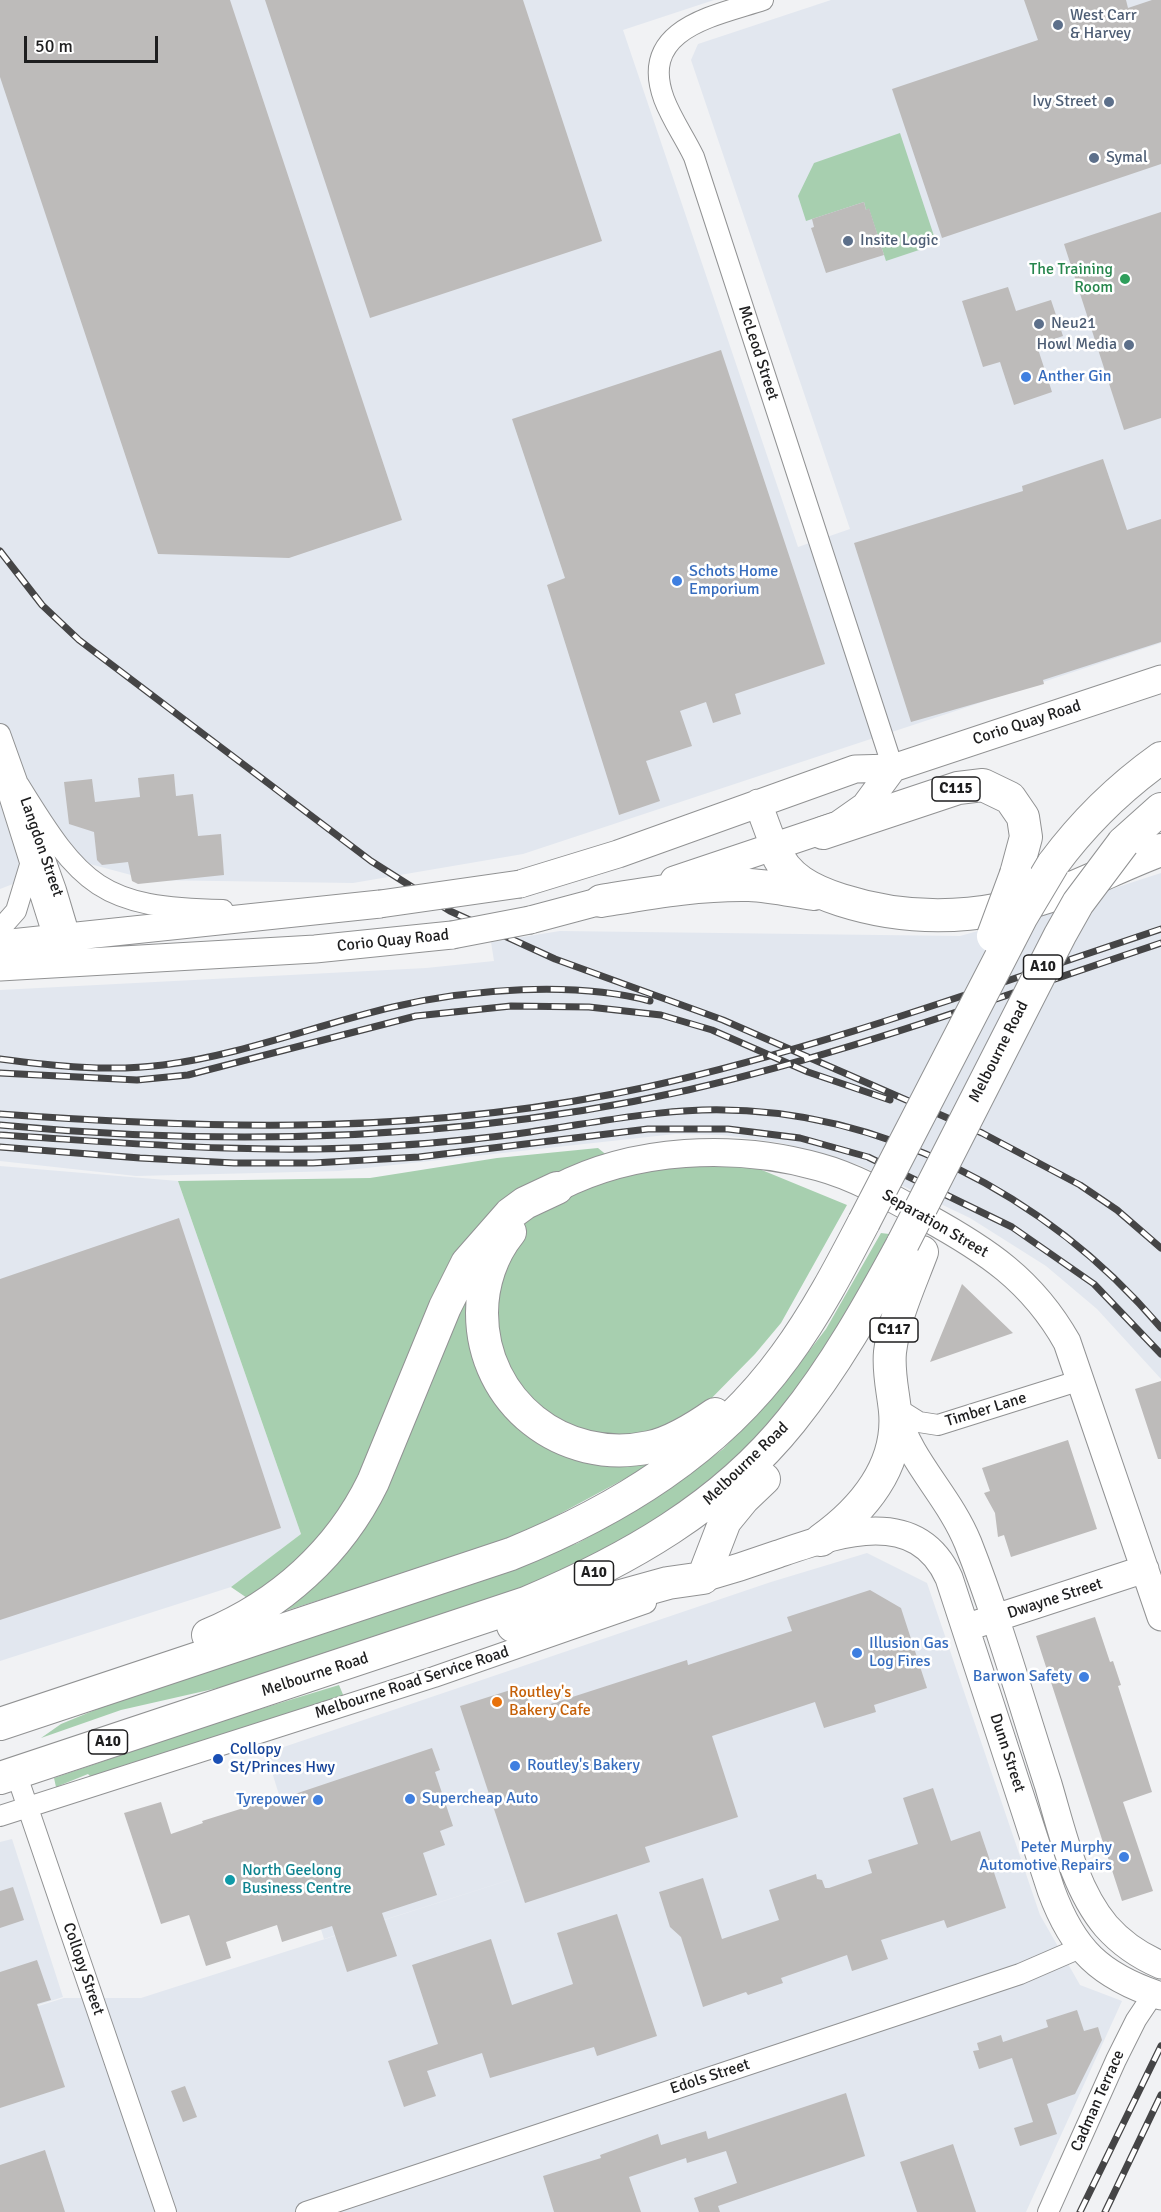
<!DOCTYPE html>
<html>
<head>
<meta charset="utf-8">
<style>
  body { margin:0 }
  #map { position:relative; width:1161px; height:2212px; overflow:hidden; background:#f1f2f4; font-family:Signika,sans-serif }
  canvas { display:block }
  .scale { position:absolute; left:24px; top:36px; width:134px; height:27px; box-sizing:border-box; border:3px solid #1e1e1f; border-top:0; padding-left:8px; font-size:18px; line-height:21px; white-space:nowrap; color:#1e1e1f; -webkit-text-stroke:4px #fff; paint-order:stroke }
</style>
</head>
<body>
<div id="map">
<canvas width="1161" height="2212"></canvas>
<div class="scale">50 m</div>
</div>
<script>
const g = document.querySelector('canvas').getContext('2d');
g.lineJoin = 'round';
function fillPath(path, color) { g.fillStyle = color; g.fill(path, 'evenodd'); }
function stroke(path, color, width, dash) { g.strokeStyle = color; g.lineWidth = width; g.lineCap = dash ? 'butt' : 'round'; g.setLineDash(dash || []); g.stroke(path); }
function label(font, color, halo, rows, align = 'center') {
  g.font = font + ' Signika,sans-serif'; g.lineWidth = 5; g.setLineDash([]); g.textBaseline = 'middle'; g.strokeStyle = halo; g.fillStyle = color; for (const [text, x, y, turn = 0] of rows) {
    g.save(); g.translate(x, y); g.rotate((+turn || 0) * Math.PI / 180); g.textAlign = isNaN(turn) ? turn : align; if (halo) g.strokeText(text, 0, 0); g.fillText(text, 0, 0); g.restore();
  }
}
const built = new Path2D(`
  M0,0H714L623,30L798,547L850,529L691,60L698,44L831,0H1161V643L523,854L353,883L150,880L75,860L0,889Z
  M1161,873V1379L1097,1309L1046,1266L970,1218L859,1165L781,1143L722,1135L675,1134L339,1171L136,1176L0,1161V990L426,968L494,961L491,942L560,931L960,936L1010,922Z
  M0,1166L178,1181L301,1534L231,1587L0,1661Z
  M867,1553L927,1583L1040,1915L1080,1985L1122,2001L1026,2212H0V2018L64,1998H141L581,1857L324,1939L266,1753L771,1582Z
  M12,1839L63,1997L0,2017V1842Z`);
const green = new Path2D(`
  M900,133L935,239L931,246L886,261L869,209L866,210L864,202L806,221L798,196L814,163Z
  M598,1148L625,1170L691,1164L752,1166L847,1205L781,1323L755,1354L641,1470L513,1539L272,1615L231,1587L301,1534L178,1181L370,1178L497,1158Z
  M881,1233L889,1234L844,1326L799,1389L742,1453L690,1499L645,1529L538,1583L231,1685L121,1710L41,1738L61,1724L112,1703L578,1543L652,1501L723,1449L776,1394L826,1329Z
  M339,1685L344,1697L166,1752L93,1779L88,1774L56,1787L54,1778L224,1720Z`);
const building = new Path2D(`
  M0,0H230L402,520L289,558L158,554L0,77Z
  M265,0H523L602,241L370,318Z
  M1024,0H1126L1128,8L1152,0H1161V164L942,238L892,89L1038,40Z
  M864,202L866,210L869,208L884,255L826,273L811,228L814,227L812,219Z
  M1161,212V418L1124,430L1064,244Z
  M1008,287L1016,311L1051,300L1063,336L1054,339L1056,343L1038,349L1052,392L1014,405L1000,362L983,367L962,301Z
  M721,350L825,664L735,694L741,714L713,723L706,702L680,711L692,746L646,761L660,801L619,815L547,585L565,578L512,419Z
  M1103,459L1127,530L1161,519V642L1043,680L1044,684L911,722L854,543L1023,491L1022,486Z
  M174,774L176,796L193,794L198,836L221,834L224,875L138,884L132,881L128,862L102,865L97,860L94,832L69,824L64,782L92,779L95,802L140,797L138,778Z
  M179,1218L281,1528L0,1620V1279Z
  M962,1284L1013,1333L930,1362L958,1294Z
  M1161,1381V1459H1158L1135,1389Z
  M1068,1440L1097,1529L1011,1557L1004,1535L998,1537L995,1513L984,1493L990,1491L982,1468Z
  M870,1590L901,1608L927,1688L874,1705L876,1712L824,1728L815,1702L712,1736L738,1817L645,1847L650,1862L525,1903L460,1706L523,1686L532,1710L687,1660L688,1665L792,1631L787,1617Z
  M1095,1617L1110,1662L1113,1661L1121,1685L1118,1686L1152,1792L1123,1802L1153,1891L1122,1901L1036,1636Z
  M432,1748L440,1770L435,1772L453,1826L440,1831L445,1845L423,1853L437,1895L382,1913L397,1956L347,1972L332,1926L282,1942L277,1925L226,1942L231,1958L206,1966L189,1915L161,1924L124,1813L161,1802L171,1834L203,1823L202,1821L285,1795L286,1797Z
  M933,1788L951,1841L980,1831L1006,1908L947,1928L944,1920L881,1940L888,1959L852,1971L847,1955L781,1978L783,1983L748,1995L746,1992L703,2007L681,1937L670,1927L659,1892L703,1878L722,1939L779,1920L769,1890L816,1874L817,1879L822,1880L825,1888H829L872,1873L868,1860L918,1844L903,1798Z
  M13,1887L24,1920L0,1928V1891Z
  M617,1914L657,2036L597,2056L594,2047L490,2078L482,2053L427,2071L436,2096L404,2107L388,2061L438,2044L412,1965L491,1939L512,2005L573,1984L557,1933Z
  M37,1960L51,2000L37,2004L65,2087L0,2108V1972Z
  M1077,2010L1084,2031L1098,2027L1102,2040L1075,2094L1047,2104L1057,2134L1020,2146L1014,2128L1033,2122L1012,2058L979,2069L973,2051L979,2050L977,2043L1001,2035L1003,2042L1048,2027L1046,2020Z
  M185,2086L197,2117L183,2122L171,2091Z
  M846,2093L865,2156L718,2206L720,2212H699L694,2198L737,2183L726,2151L687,2163L686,2158L629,2177L641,2212H554L543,2176L601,2158L600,2155L658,2134L661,2145L706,2131L708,2139Z
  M953,2144L976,2212H917L900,2162Z
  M45,2150L65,2212H0V2165Z`);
const minor = new Path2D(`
  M763,0C715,16 638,28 664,99C672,120 685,138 694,157L893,768
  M0,734L56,890L73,947
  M0,767L58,951
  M19,785C81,886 101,908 223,910
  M0,929L16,911L30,865
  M895,1407L919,1422L938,1425L1081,1380
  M16,1773L166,2212
  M0,1816L434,1677L646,1603
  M306,2212L1020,1974L1080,1948
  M1048,2212L1116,2060L1136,2020L1154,1993`);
const secondary = new Path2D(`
  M758,803L775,849
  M674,880L838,825L865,806L893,768
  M520,884L618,854L855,769L893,768L1161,679
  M530,920L620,896
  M0,944L380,904
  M0,967L315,949L452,935
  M557,1188C634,1148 734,1143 819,1167C856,1177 892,1198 926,1217C986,1250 1032,1280 1067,1342L1161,1617
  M896,1413C910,1462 949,1496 968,1543C999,1622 1022,1704 1048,1784C1062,1831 1074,1888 1106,1926C1121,1943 1140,1956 1161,1965
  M703,1578C728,1571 753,1563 778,1554C837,1534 916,1505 949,1578L1051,1890C1073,1950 1100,1976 1161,1996
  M977,1624L1145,1569`);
const trunk = new Path2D(`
  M823,833L958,788L983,785L1010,798L1023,817L1026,837L1016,874
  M1123,843L1161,809
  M775,849C785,878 813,891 841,900C916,924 990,919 1064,891C1097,878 1128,862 1161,850
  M1053,864C1084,822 1119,788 1161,758
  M601,901C650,893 699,884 749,885C771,886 793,891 814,894
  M510,1232C492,1254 482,1284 482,1313C482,1402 563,1466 650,1447C673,1442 695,1428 715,1414
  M821,1540C863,1510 900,1466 895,1411C893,1391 888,1372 890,1352C894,1318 910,1284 922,1252
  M513,1626L668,1583L703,1578L725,1521L743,1499L764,1479
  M208,1635C280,1605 339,1552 373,1482L445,1307L467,1263L510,1214L525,1203L557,1188
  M0,1724L511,1554C617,1511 716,1451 785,1356C816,1314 840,1268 864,1222
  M0,1778L526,1603C626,1561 722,1507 791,1421C834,1368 870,1304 903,1243`);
const rail = new Path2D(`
  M0,551L42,605L79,640L371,861L450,911L555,959L723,1020L982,1133L1080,1185L1117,1210L1161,1248
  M0,1059C53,1066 110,1072 163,1065C242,1055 316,1025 393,1007C468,989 575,981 650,1001
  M0,1073L137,1080L188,1075L416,1016L511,1006L589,1007L661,1015L712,1030L808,1072L890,1100
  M0,1114C221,1130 429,1135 647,1087C822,1048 992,985 1161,929
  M0,1125C230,1147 462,1141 688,1090C849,1053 1005,995 1161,943
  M0,1135C130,1143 258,1155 389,1146C436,1143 483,1139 530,1132C587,1124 644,1112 702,1110C878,1105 1049,1196 1161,1328
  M0,1147L140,1158L234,1163H313L419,1157L648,1129H728L800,1138L868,1157L1012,1227L1094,1284L1161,1354
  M1080,2212L1161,2046
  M1105,2212L1161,2095`);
const secondaryBridge = new Path2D(`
  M380,904L520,884
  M452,935L530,920`);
const trunkBridge = new Path2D(`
  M993,936L1016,874
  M864,1222L1022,916L1053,864
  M903,1243L1060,935L1078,903L1123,843`);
const markers = [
  [1058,25,6,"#5c6f8a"],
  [1109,102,6,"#5c6f8a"],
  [1094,158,6,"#5c6f8a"],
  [848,241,6,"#5c6f8a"],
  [1125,279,6,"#2e9e5b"],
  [1039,324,6,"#5c6f8a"],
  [1129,345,6,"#5c6f8a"],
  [1026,377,6,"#3f7fe0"],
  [677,581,6,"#3f7fe0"],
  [857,1653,6,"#3f7fe0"],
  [1084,1677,6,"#3f7fe0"],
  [497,1702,6,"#e8710a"],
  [218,1759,6,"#1a4fb4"],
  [515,1766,6,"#3f7fe0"],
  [410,1799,6,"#3f7fe0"],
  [318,1800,6,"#3f7fe0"],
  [1124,1857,6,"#3f7fe0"],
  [230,1880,6,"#0f9aa8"]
];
const shields = [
  [956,789,48],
  [1043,967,39],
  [894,1330,48],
  [594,1573,39],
  [108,1742,39]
];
const shieldNames = [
  ["C115",956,789],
  ["A10",1043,967],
  ["C117",894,1330],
  ["A10",594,1573],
  ["A10",108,1742]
];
const serviceNames = [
  ["West Carr",1070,16],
  ["& Harvey",1070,34],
  ["Ivy Street",1097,102,"right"],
  ["Symal",1106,158],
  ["Insite Logic",860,241],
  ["Neu21",1051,324],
  ["Howl Media",1117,345,"right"]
];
const leisureNames = [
  ["The Training",1113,270],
  ["Room",1113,288]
];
const streetNames = [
  ["McLeod Street",758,353,72],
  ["Corio Quay Road",1027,723,-18],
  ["Langdon Street",41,847,71],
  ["Corio Quay Road",393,941,-6],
  ["Melbourne Road",999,1052,-63],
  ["Separation Street",935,1224,30],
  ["Timber Lane",986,1410,-17],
  ["Melbourne Road",746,1464,-44],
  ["Dwayne Street",1055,1599,-18],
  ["Melbourne Road",315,1675,-18],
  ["Melbourne Road Service Road",412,1683,-18],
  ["Dunn Street",1007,1753,72],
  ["Collopy Street",83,1969,71],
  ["Edols Street",710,2077,-18],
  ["Cadman Terrace",1098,2101,-66]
];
const shopNames = [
  ["Anther Gin",1038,377],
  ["Schots Home",689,572],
  ["Emporium",689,590],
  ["Illusion Gas",869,1644],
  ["Log Fires",869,1662],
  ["Barwon Safety",1072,1677,"right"],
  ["Routley's Bakery",527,1766],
  ["Supercheap Auto",422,1799],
  ["Tyrepower",306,1800,"right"],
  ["Peter Murphy",1112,1848,"right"],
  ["Automotive Repairs",1112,1866,"right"]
];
const foodNames = [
  ["Routley's",509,1693],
  ["Bakery Cafe",509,1711]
];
const transitNames = [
  ["Collopy",230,1750],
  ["St/Princes Hwy",230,1768]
];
const cultureNames = [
  ["North Geelong",242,1871],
  ["Business Centre",242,1889]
];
fillPath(built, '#e2e7ef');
fillPath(green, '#a7cfaf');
fillPath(building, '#bdbbba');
stroke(minor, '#919293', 22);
stroke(secondary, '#919293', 29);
stroke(trunk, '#919293', 34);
stroke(minor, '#fff', 20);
stroke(secondary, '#fff', 27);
stroke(trunk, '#fff', 32);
stroke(rail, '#454546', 7);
stroke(rail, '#fff', 4.5, [14]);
stroke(secondaryBridge, '#919293', 29, []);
stroke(trunkBridge, '#919293', 34, []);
stroke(secondaryBridge, '#fff', 27);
stroke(trunkBridge, '#fff', 32);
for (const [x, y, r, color] of markers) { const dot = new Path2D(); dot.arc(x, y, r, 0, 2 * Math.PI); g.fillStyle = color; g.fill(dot); stroke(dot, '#fff', 2); }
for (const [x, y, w] of shields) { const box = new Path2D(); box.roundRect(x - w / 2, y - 12, w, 24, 4.5); g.fillStyle = '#fff'; g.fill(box); stroke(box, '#1e1e1f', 1.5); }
label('bold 15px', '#1e1e1f', null, shieldNames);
label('16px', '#4e5e75', '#fff', serviceNames, 'left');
label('16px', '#27864d', '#fff', leisureNames, 'right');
label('16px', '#1e1e1f', '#fff', streetNames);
label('16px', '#366cbe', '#fff', shopNames, 'left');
label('16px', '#c56008', '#fff', foodNames, 'left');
label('16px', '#164399', '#fff', transitNames, 'left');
label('16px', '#0d838f', '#fff', cultureNames, 'left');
</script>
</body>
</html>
